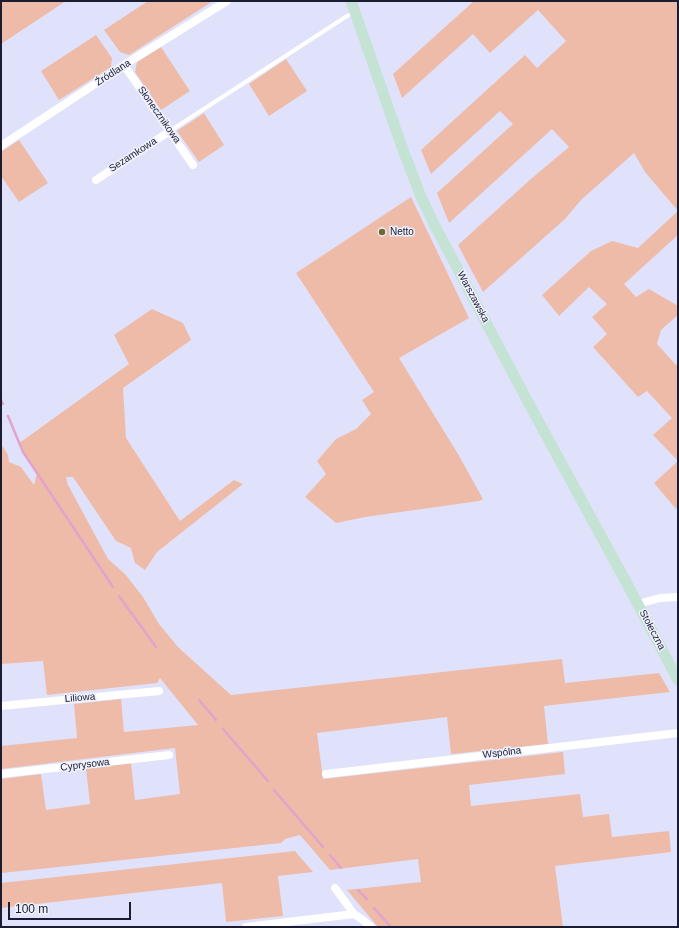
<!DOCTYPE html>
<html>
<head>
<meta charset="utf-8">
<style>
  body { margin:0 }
  #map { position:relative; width:679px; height:928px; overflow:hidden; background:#e0e2fb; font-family:Arial,sans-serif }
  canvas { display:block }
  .frame { position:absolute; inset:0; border:2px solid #1a1c31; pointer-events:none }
  .scale { position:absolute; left:8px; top:902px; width:123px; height:18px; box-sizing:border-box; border:2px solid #1a1c31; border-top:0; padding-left:5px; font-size:12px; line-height:14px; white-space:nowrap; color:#1a1c31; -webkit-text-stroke:3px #eff1fd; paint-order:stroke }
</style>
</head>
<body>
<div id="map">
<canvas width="679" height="928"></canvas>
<div class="frame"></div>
<div class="scale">100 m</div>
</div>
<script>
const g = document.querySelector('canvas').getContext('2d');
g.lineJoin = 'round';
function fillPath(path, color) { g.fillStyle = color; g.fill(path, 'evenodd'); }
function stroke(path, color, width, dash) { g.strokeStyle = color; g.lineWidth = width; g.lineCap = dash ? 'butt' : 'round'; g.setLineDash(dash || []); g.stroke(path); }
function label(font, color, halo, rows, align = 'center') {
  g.font = font + ' Arial,sans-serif'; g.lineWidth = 3; g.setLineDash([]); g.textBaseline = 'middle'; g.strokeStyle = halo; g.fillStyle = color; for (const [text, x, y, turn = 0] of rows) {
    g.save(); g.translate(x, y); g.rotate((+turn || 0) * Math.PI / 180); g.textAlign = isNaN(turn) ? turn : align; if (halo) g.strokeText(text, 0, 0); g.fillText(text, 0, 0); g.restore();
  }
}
const green = new Path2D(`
  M1,1H66L1,44Z
  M148,1H213L129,55L120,52L104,30Z
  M474,1H678V235L624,284L636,297L649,289L678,306V315L661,330L657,344L676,365L678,363V507L676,509L654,483L678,461L653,435L672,418L647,391L638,397L593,347L607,334L592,317L607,304L589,287L559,316L542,295L591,251L612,241L638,248L678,211L645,172L634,153L581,200L565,219L483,292L458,245L532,178L569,147L552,129L449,223L437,193L513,124L500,111L431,174L421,150L525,55L537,68L566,41L538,10L490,53L473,34L402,98L393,74Z
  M96,35L112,58L111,67L59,100L41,71Z
  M161,47L190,91L161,110L135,72L137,62Z
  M286,59L307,91L269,116L249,84Z
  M204,113L224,145L199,162L177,131Z
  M19,140L48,183L19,202L1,176V152Z
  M411,197L469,318L399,358L458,454L483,499L479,501L365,517L336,523L305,497L326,474L317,461L336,439L356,429L371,414L362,400L374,392L296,273Z
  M152,309L183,323L191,340L123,388L126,438L180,521L234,480L243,484L157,552L145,570L135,563L131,548L116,541L73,477H66L68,485L108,559L125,574L143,597L159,624L178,647L231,695L562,659L565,683L659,673L670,692L544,706L548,744L451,754L447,717L317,733L323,779L563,752L565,774L469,785L471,806L580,794L583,817L609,814L612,837L669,831L671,852L555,866L563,927H378L347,890L421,882L418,859L330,870L300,835L285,839L281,843L2,873L1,863V779L41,774L46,810L90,804L86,769L131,763L135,800L180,794L175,748L1,769V746L77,738L74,704L121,699L124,732L198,725L160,678L157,683L47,695L43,661L1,664V446L3,447L8,455L9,462L21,467L34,485L37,473L18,444L129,364L114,335Z
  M295,851L313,872L278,876L283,916L226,922L222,883L1,908V883Z`);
const stream = new Path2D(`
  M1,400L3,404
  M8,416L23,452L113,587
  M119,596L156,647
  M199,700L216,720
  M223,729L268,781
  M274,790L323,847
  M330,855L341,868
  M358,890L367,899
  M374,908L390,926`);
const lane = new Path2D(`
  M170,131L347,16L354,13`);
const street = new Path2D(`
  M124,65L193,165
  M1,146L124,65L227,1
  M96,180L170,131
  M638,604L660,598L678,597
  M1,706L159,691
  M1,774L169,755
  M326,774L678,733
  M335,888L354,914L363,920L371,927
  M246,927L354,914`);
const secondary = new Path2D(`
  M351,1L402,147L421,197L435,226L528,402L625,580L678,680`);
const markers = [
  [382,232,4,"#706734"]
];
const streetNames = [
  ["Źródlana",113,73,-33],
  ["Słonecznikowa",159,115,55],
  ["Sezamkowa",133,155,-33],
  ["Warszawska",473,297,62],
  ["Stołeczna",652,630,62],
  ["Liliowa",80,698,-5],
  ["Wspólna",502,753,-7],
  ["Cyprysowa",85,765,-7]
];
const poiNames = [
  ["Netto",390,232]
];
fillPath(green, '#eebba9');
stroke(stream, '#e2a3cc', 2.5);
stroke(lane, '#fff', 4);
stroke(street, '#fff', 8);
stroke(secondary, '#c4e3d5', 11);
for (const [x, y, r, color] of markers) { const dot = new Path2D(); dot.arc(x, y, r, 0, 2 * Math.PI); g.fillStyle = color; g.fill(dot); stroke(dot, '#eff1fd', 1.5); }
label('10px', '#1a1c31', '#eff1fd', streetNames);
label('10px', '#1a1c31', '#eff1fd', poiNames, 'left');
</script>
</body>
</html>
